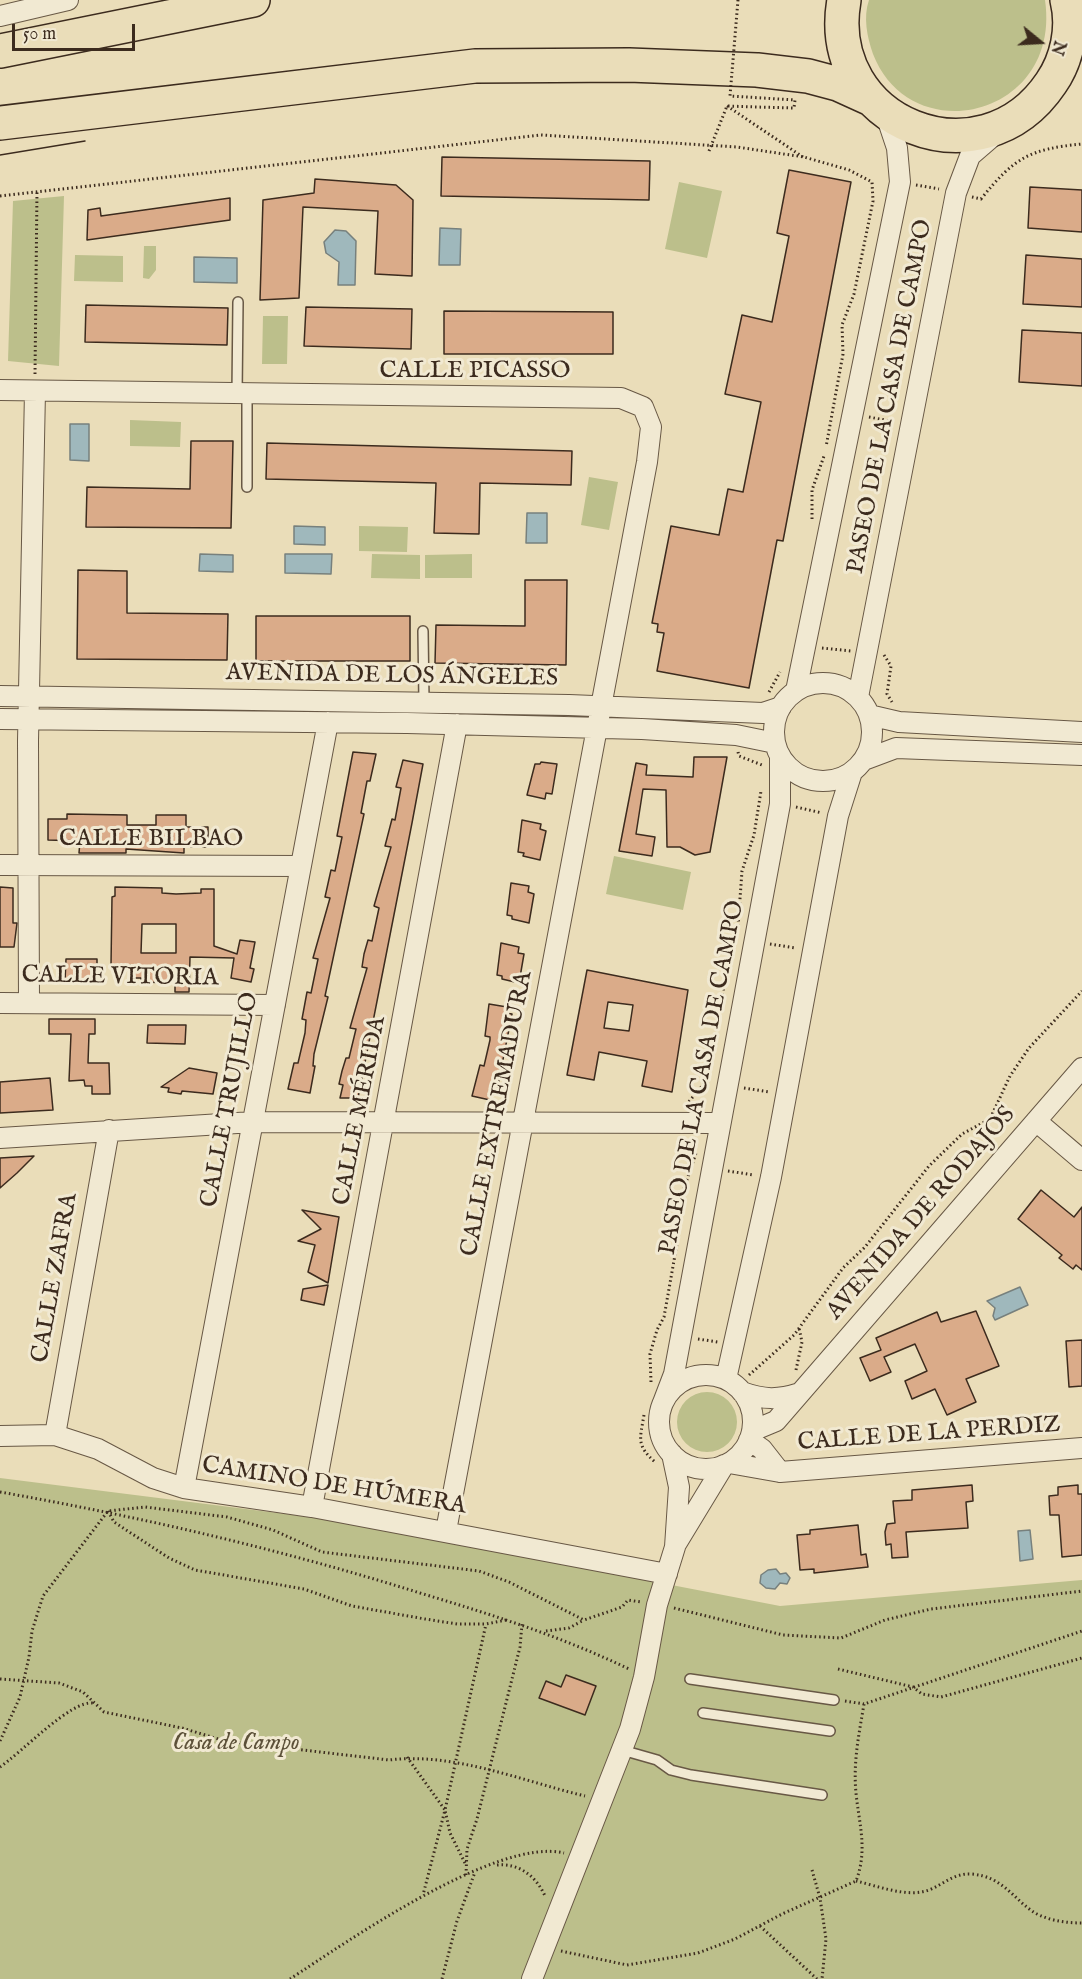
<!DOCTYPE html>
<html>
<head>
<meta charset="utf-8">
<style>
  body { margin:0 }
  #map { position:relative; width:1082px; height:1979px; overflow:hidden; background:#eaddb9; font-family:"IM FELL English",serif }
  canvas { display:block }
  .north { position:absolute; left:1010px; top:12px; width:60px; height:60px; -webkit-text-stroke:4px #f1e9d2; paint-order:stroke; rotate:108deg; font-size:16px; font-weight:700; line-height:24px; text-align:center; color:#3c2b1e }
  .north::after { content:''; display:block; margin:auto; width:21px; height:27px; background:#3c2b1e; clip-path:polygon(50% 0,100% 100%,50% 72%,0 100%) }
  .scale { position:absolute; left:12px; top:24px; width:123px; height:27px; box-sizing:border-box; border:3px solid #3c2b1e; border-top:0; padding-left:8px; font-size:18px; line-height:21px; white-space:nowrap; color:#3c2b1e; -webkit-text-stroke:4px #f1e9d2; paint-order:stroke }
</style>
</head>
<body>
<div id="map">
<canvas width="1082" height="1979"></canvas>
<div class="north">N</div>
<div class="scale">50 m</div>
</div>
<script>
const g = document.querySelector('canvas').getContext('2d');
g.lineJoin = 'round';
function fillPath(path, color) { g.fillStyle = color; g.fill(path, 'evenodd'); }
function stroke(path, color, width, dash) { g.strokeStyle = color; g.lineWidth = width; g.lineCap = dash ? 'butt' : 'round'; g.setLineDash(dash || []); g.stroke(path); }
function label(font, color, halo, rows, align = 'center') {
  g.font = font + ' "IM FELL English",serif'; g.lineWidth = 6; g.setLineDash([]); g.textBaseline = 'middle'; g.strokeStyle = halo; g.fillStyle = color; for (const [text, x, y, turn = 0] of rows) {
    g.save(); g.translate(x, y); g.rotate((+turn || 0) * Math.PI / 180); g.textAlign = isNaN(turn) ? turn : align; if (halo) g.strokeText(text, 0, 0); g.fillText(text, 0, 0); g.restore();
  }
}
const green = new Path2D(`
  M869,0H1045C1062,117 911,152 873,54C867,37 863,17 869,0Z
  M679,182L722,191L707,258L665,249Z
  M64,196L59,366L8,361L13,201Z
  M144,246H156V270L149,279L143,278Z
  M75,255L123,256V282L74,281Z
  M263,316H288L287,364H262Z
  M130,420L181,422L180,447L130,446Z
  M589,477L618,482L609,530L581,525Z
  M359,526L408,527L407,552L359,551Z
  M372,554L420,555V579L371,578Z
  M472,554V578H425V555Z
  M614,856L691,872L683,910L606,894Z
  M677 1422a30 30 0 1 1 60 0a30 30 0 1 1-60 0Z
  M0,1478L341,1521L780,1606L1082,1580V1979H0Z`);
const water = new Path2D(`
  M440,228L461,229L460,265H439Z
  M335,230L346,231L356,241L355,285H338L339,262L326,253L324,242Z
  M194,257L237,258V283L194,282Z
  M70,424H89V461L70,460Z
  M527,513H547V543H526Z
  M294,526L325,527V545L294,544Z
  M200,554L233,555V572L199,571Z
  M285,554H332L331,574L285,573Z
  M1020,1287L1028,1305L995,1320L993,1316L995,1308L987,1301Z
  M1030,1530L1033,1559L1020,1561L1018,1531Z
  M776,1569L780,1574L786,1573L790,1578L787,1584L780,1583L775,1589L766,1588L760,1583L761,1575L768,1570Z`);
const building = new Path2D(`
  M442,157L650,161L649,200L441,196Z
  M789,170L851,182L783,541L777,540L749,688L657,671L664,633L657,632L658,624L652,623L671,526L719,535L728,489L743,492L761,402L725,394L742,315L772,322L789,236L777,233Z
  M315,179L396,185L413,200L412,276L375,274L378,211L303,207L299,298L260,300L263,200L314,193Z
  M1030,187L1082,190V232L1028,228Z
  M230,198V220L87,240L88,210L100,208L101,216Z
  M1026,255L1082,259V307L1023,304Z
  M86,305L228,308L227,345L85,342Z
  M306,307L412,309L411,349L304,346Z
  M444,311L613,312V354H444Z
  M1022,330L1082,333V386L1019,382Z
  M191,441H233L231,528L86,527L87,487L190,489Z
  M267,443L572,451L571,485L480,483L479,534L434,533L436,483L266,479Z
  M78,570L127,571V613L228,614L227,660L77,659Z
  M525,580H567L566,665L435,663L436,625L525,626Z
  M256,616H410V661H256Z
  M353,752L376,754L370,781H367L361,813L364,814L325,996L328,997L314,1054L313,1066H315L310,1093L288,1089L294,1063H298L305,1033L306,1020L302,1019L307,992L311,993L318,959L313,958L330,898L325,897L331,870L335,871L342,837L337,836Z
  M694,757H727L710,852L695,855L680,847H667L666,790L643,789L636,834L655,837L652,856L619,851L636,763L647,765L646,775L693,777Z
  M403,760L423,764L412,823L358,1098H340L343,1085L339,1084L342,1071L346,1058H349L356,1029L350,1028L367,968L362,967L364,954L368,940L372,941L379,908L374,906L391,847L385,846L392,819L395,820L401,788L396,787Z
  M541,762L557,764L552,794L546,793L545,799L527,795L535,764H540Z
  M67,814L127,815V825H156V815H186V827H208V847H184V853L126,849V853H79L80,841L48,840V819H67Z
  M522,820L541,824L540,829L546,831L540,860L523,856L524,853L518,852Z
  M511,883L529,886L528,892L534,894L529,923L512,919V916L507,915Z
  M0,887L13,888V923H17L14,947H0Z
  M115,887L162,888V893L176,894L201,893V889H214V946L237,954L240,940L255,942L250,968L254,969L251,982L231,978L234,958L190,957L189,992H175V983L141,982V978H132V965H111L112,897L115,896ZM142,924H176V953H141Z
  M501,943L519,947L518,953L524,954L519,983L502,979V976L497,975Z
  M66,959H97V981H65Z
  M587,970L688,990L672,1092L642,1086L647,1061L599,1052L594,1080L567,1075ZM608,1002L633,1005L629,1031L604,1028Z
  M489,1004L507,1007L506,1013L512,1014L496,1095L491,1094L490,1100L472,1096L480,1065L484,1066L490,1040V1037L485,1036Z
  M49,1019H95V1034H89L88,1063H109L110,1094H92V1086H85L84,1080L69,1081L71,1034H49Z
  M148,1025H186L185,1044L147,1043Z
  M189,1068L217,1073L213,1094L182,1091L181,1094L168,1092L169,1088L161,1087Z
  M50,1078L53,1110L0,1113V1082Z
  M34,1156L17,1173L0,1188V1158Z
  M1041,1190L1074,1217L1082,1207V1270L1076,1265L1073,1269L1059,1258L1062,1255L1018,1219Z
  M302,1210L339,1217L328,1283L308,1272L315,1245L298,1241L321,1229Z
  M328,1285L324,1305L301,1300L303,1289Z
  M976,1311L999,1366L966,1379L976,1402L947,1415L935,1389L912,1399L905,1381L927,1371L915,1344L884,1357L891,1372L870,1381L860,1358L881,1350L876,1338L937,1312L941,1322Z
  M1082,1340V1386L1069,1387L1066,1341Z
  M972,1485L973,1501L966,1502L968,1528L906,1532L908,1557L892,1558L891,1544L886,1545L885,1532L887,1524L895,1523L893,1501L912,1500V1490Z
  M1078,1485V1494H1082V1555L1062,1557L1059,1515H1050L1049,1496L1058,1495V1487Z
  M858,1525L861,1555L866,1554L868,1567L814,1573V1569L800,1570L797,1535L810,1534V1530Z
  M566,1675L596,1686L585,1715L539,1698L546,1681L561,1687Z`);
const path = new Path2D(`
  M727,106L803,157
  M709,151L727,106L756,107
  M916,185L939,189
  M0,196L541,135L737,147L804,157L849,170L872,182L873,201L854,294L842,325L843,354L826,447
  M972,197L981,199C1014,158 1029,149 1082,144
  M35,374L37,190
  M869,417L895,422
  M812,519V490L824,456
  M822,648L851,651
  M884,655L891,666L887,694L892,702
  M769,692L780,672
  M738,752L739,756L762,765
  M796,807L822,813
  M738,926L742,871L754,835L761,791
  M770,944L796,948
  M715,1048C714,1014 725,986 733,953
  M744,1088L770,1092
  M686,1105L709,1078L710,1073
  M728,1171L754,1175
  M698,1339L718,1342
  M796,1370L802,1342L799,1328
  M749,1375L794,1335L843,1268L865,1247L929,1166L962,1134L990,1119L1010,1076L1029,1048L1082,991
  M651,1382L650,1354L657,1330L664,1317L678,1238L679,1203L696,1153
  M644,1415C640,1439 636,1445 655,1462
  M0,1492C142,1517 283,1550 420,1593C493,1615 560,1636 629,1669
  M108,1511L114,1522L169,1558L195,1570L304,1589L352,1606L425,1619L457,1624H486L506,1620
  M674,1608L783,1635L841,1638L885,1620L931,1609L1082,1591
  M546,1631L569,1628L582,1621
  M838,1669L913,1687L922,1694L941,1697L1082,1658
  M0,1679L59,1683L83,1692L104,1712L182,1728L225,1741L389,1760C454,1752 522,1781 585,1796
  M845,1701L864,1704
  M0,1741L20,1697L29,1657L32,1631L43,1596L108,1511L145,1507L227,1517L273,1530L322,1552L479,1571L509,1582L584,1620L622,1607L628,1600L641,1602
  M407,1757L445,1810L423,1895
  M0,1767C21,1753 71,1700 93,1703
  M465,1863L450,1833L445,1810L486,1624
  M497,1865C519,1863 536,1876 545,1896
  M812,1870L820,1898L826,1939L822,1979
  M466,1875L467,1849L477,1819L520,1647L522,1624
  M856,1881C878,1886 907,1898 929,1890C944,1884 954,1873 971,1874C1004,1876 1015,1902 1037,1914C1051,1921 1067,1923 1082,1923
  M760,1926L817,1979
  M561,1951L627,1965L698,1953L735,1939L782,1914L856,1881C868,1850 859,1824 856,1793C853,1762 859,1734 864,1704L1082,1631
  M290,1979C348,1941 497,1837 564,1853
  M442,1979L457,1921L475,1872`);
const lane = new Path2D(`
  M237,394L238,302
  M247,394V487
  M423,631L424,702
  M690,1679L834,1700
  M703,1713L830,1731
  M622,1750L657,1760L671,1770L691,1775L822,1795`);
const street = new Path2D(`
  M0,16L68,0
  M0,390L621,398L643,407L651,427L647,462L446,1531
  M774 732a49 49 0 1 1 98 0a49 49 0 1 1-98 0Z
  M796,691L900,182L897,148L885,112
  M0,696L569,705L763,713L781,707
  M858,697L956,193L970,156L999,131
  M869,715L899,722L1082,732
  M0,719L407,723L642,729L736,735L775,743
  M864,760L896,748L1082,755
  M0,865L301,866
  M0,1003L275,1005
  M29,1003L28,741L35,391
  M1036,1121L1082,1160
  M0,1138L253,1122L720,1123
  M659 1422a47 47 0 1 1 94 0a47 47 0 1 1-94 0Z
  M726,1379L771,1177L838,816L852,772
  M742,1392C764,1400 778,1400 800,1393
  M661,1408L674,1374L780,804V756
  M752,1431L776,1421L1082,1068
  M55,1435L109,1130
  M0,1436L55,1435L98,1449L153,1478L184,1488L312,1507L667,1574
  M749,1440L762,1449L780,1472
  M729,1463L780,1472L1082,1448
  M184,1488L328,722
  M312,1507L457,724
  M676,1544L724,1465
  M532,1979L630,1729L644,1677L657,1605L675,1547L679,1487L672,1454`);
const highway = new Path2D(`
  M844,0C822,124 981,187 1051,83C1067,60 1074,28 1067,0
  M0,51L253,0
  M0,123L475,66L629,65L757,70L808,76L838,84L871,99`);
const tram = new Path2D(`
  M0,155L85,141`);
const pathBridge = new Path2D(`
  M738,0L730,96L795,100L794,108L756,107`);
const streetNames = [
  ["CALLE PICASSO",475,372],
  ["PASEO DE LA CASA DE CAMPO",891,397,-79],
  ["AVENIDA DE LOS ÁNGELES",392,677,1],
  ["CALLE BILBAO",151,840],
  ["CALLE VITORIA",120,978,1],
  ["PASEO DE LA CASA DE CAMPO",703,1078,-79],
  ["CALLE TRUJILLO",231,1100,-79],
  ["CALLE MÉRIDA",361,1111,-79],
  ["CALLE EXTREMADURA",498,1114,-79],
  ["AVENIDA DE RODAJOS",922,1214,-49],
  ["CALLE ZAFRA",56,1278,-80],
  ["CALLE DE LA PERDIZ",929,1435,-4],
  ["CAMINO DE HÚMERA",334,1487,9]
];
const parkNames = [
  ["Casa de Campo",236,1744]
];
fillPath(green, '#bcbf8b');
fillPath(water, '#9fb8bc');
stroke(water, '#77807d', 1.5);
fillPath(building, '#daab89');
stroke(building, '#3c2b1e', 1.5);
stroke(lane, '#685845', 12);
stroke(street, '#685845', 22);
stroke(highway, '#3c2b1e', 36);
stroke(path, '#3c2b1e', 3, [1.5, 3]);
stroke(lane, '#f1e9d2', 9);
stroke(street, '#f1e9d2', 20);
stroke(highway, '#eaddb9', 33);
stroke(tram, '#3c2b1e', 1.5);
stroke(pathBridge, '#3c2b1e', 3, [1.5, 3]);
label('24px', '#3c2b1e', '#f1e9d2', streetNames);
label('italic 24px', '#5c5039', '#f1e9d2', parkNames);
</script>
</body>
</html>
